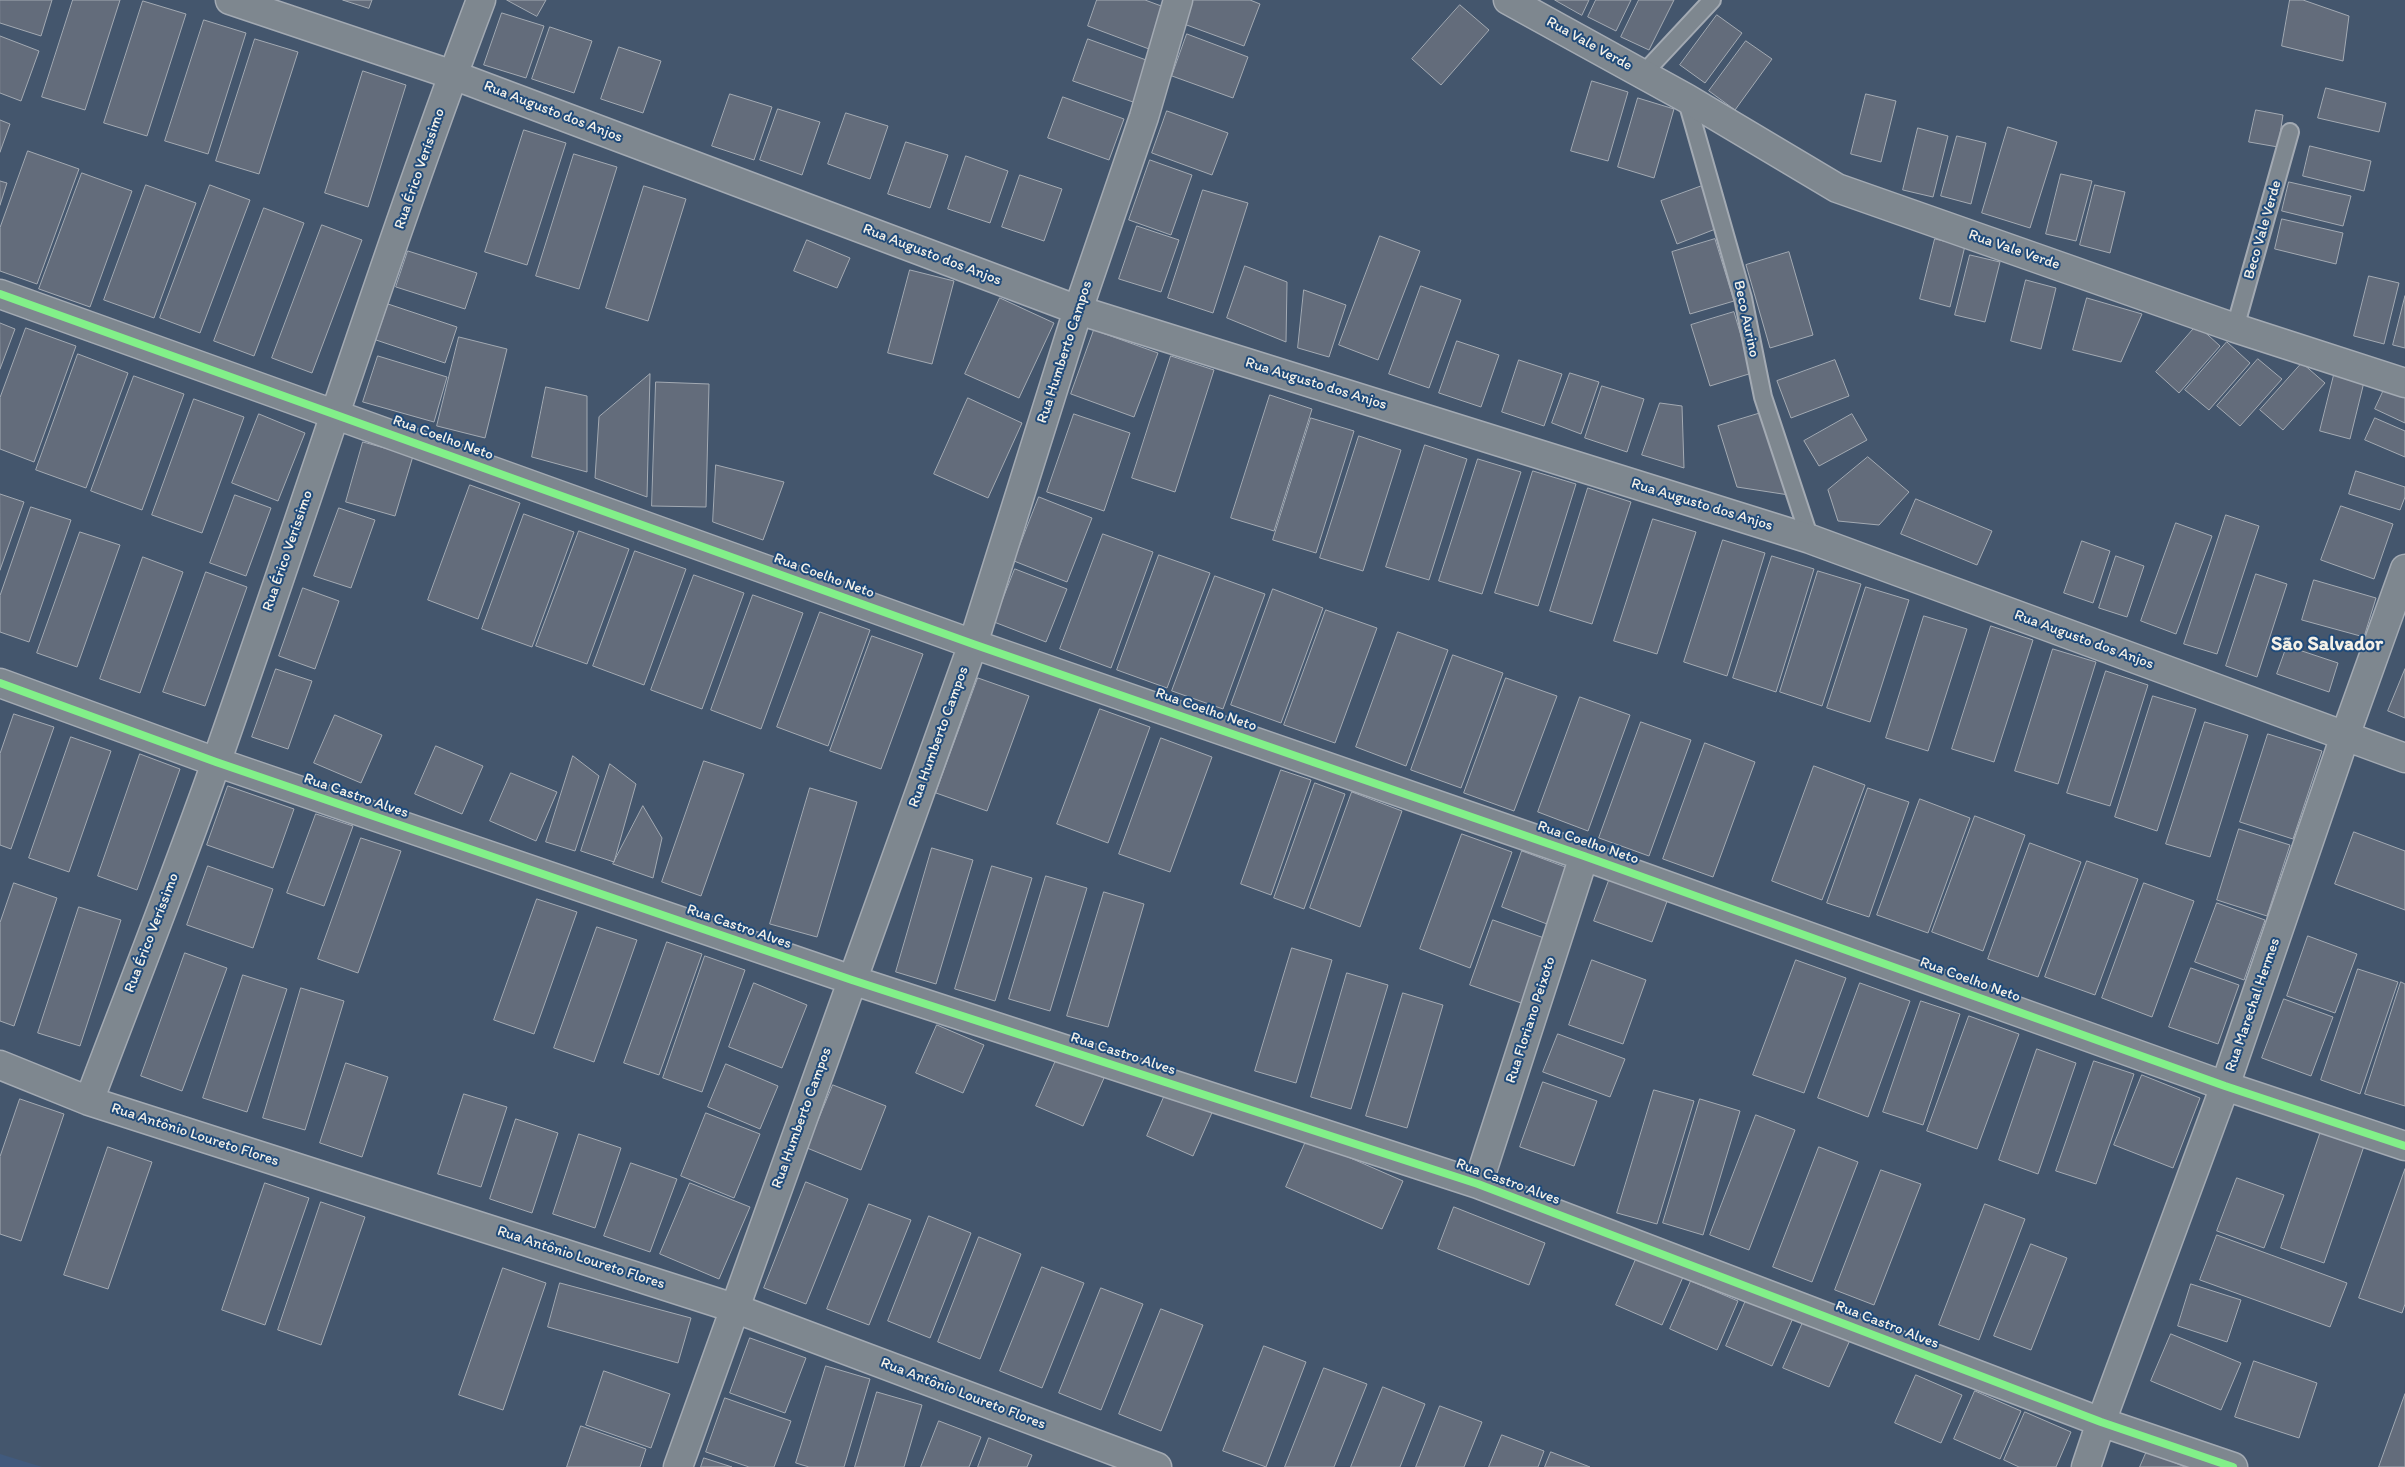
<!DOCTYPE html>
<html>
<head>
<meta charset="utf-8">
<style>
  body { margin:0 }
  canvas { display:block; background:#44566d }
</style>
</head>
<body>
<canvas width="2405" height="1467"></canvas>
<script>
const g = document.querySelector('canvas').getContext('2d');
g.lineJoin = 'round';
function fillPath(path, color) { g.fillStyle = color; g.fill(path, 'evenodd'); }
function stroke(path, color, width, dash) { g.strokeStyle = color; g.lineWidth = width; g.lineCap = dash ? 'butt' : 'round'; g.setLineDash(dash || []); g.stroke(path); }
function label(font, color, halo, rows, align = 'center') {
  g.font = font + ' Itim,sans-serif'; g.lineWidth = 4; g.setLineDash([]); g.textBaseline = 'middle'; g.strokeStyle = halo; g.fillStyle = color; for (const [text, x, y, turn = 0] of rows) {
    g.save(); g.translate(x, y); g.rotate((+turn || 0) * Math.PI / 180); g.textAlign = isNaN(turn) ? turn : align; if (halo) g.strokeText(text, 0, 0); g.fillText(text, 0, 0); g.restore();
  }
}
const built = new Path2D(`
  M0,1454L42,1467H0Z`);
const building = new Path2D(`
  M0,0H52L41,36L0,23Z
  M73,0H120L85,110L42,97Z
  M343,0H372L369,8Z
  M507,0H546L537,16Z
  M1097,0H1145L1164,7L1149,49L1088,26Z
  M1192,0H1250L1260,4L1244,46L1184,24Z
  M1555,0H1589L1582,15Z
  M1596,0H1631L1616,31L1588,17Z
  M1639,0H1674L1649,50L1621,37Z
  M2290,0H2303L2349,16L2343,61L2282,46Z
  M143,1L186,14L147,136L104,123Z
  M1460,5L1489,30L1441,85L1412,59Z
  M502,13L544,26L526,78L484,65Z
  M1717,15L1742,33L1705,83L1680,65Z
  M204,20L246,33L208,154L165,141Z
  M550,27L592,41L574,93L532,79Z
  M1187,34L1248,57L1233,98L1172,76Z
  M0,36L39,51L21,101L0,93Z
  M255,39L298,52L259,174L216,161Z
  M1088,39L1149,61L1133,102L1073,81Z
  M1746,41L1772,59L1735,110L1709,91Z
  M619,47L661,61L643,113L601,99Z
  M363,71L406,85L368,207L325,193Z
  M1592,81L1628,92L1608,161L1571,151Z
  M2326,88L2386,103L2379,132L2318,118Z
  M730,94L772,107L754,160L712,146Z
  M1866,94L1896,101L1881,162L1851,154Z
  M1063,97L1124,119L1109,160L1048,138Z
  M1638,98L1674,109L1654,178L1618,167Z
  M778,109L820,122L802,175L760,160Z
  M2256,110L2283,115L2278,147L2249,142Z
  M1167,111L1228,133L1212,175L1152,153Z
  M846,113L888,126L870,179L828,164Z
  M0,120L10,124L0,152Z
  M2008,127L2057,142L2030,228L1982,213Z
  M1918,128L1948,136L1933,197L1903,190Z
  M524,130L566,143L527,265L485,252Z
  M1957,136L1986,143L1971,204L1941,196Z
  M906,142L948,155L930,208L888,194Z
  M2310,146L2371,161L2364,191L2303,176Z
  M28,151L79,169L37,284L0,271V228Z
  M574,154L617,167L579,289L536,276Z
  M966,156L1008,171L990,223L948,209Z
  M1150,160L1192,175L1171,235L1129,220Z
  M82,173L132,191L90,307L39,289Z
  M2061,174L2092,181L2076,241L2046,234Z
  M1020,175L1062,189L1044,241L1002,227Z
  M0,181L7,183L0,205Z
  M2289,182L2351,196L2343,226L2282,211Z
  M146,185L196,203L154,318L104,300Z
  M210,185L250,200L200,333L160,318Z
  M2095,185L2125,192L2110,253L2080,245Z
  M644,186L686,199L648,321L606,308Z
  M1702,186L1718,228L1677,244L1661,201Z
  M1203,190L1248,203L1213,313L1168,298Z
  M264,208L304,223L254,356L214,341Z
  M2282,219L2343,233L2336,264L2275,249Z
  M322,225L362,240L312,373L272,358Z
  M1137,226L1179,240L1161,292L1119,279Z
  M1380,236L1420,251L1378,360L1339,345Z
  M1715,239L1734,301L1690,314L1672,252Z
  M1935,239L1965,246L1950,307L1920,299Z
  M807,240L850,258L837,288L794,271Z
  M408,251L477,273L465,309L396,287Z
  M1789,252L1813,335L1770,348L1746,265Z
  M1970,255L2000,262L1985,322L1955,315Z
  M1245,266L1287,282L1286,342L1227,318Z
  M910,270L954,281L932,364L888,353Z
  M2369,276L2399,283L2384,344L2354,336Z
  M2026,280L2056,288L2041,349L2011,341Z
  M1421,286L1461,300L1429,388L1389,374Z
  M1304,290L1346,305L1329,357L1298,348Z
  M2405,296V348L2393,345Z
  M1000,298L1054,323L1019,398L965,374Z
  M2087,298L2142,314L2121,362L2073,350Z
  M388,304L457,327L445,363L376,340Z
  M1734,312L1752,373L1710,386L1691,325Z
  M0,323L15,329L0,369Z
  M2197,325L2220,346L2179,393L2156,372Z
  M26,328L76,346L34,462L0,449V398Z
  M1094,330L1158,353L1134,417L1071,394Z
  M459,337L507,349L485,438L437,426Z
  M1457,341L1499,355L1481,407L1439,393Z
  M2227,342L2250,363L2209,410L2185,390Z
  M78,354L128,373L86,488L36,470Z
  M378,356L447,377L434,422L363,402Z
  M1171,356L1214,370L1175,492L1132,478Z
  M2258,359L2282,379L2240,426L2217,406Z
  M1519,360L1562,374L1544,426L1502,412Z
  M1835,360L1849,396L1791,418L1777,381Z
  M2302,363L2325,383L2283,430L2260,410Z
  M2335,371L2365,378L2350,439L2320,431Z
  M1570,373L1599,382L1581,434L1552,423Z
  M650,374L647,497L595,478L599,417Z
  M134,376L184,394L142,510L91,491Z
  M2388,381L2405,389V423L2375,409Z
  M656,382L709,384L706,507L652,506Z
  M1602,386L1644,399L1627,452L1585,438Z
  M546,387L587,396V472L532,457Z
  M1270,395L1312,409L1274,531L1231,518Z
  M968,398L1022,423L988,498L934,474Z
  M194,399L244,417L202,533L152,515Z
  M1660,403L1682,406L1684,468L1642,455Z
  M1761,413L1789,495L1737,487L1718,426Z
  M259,414L305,433L278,501L232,483Z
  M1074,414L1130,433L1104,511L1047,492Z
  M1852,414L1867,440L1819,466L1804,441Z
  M1311,418L1354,431L1316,553L1273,540Z
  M2375,418L2405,431V457L2365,440Z
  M1359,436L1401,450L1363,571L1320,558Z
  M363,442L413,456L395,516L346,502Z
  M1425,445L1467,459L1429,580L1386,567Z
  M1868,457L1909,492L1879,525L1838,521L1828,490Z
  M1478,459L1521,472L1482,594L1439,581Z
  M716,465L784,482L763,540L713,522Z
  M1533,471L1576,484L1538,606L1495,593Z
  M2356,471L2405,487V497L2400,510L2349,494Z
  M470,485L520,503L478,619L428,600Z
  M1588,488L1631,502L1592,624L1550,611Z
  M0,494L24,502L0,570Z
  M235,495L271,508L246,576L210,563Z
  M1039,497L1092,518L1067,582L1014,561Z
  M1916,499L1992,531L1977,565L1901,534Z
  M2341,506L2393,524L2374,579L2321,560Z
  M31,507L71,520L29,642L0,632V596Z
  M339,508L375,520L351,588L314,576Z
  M524,514L574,532L532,647L482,629Z
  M2226,515L2259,526L2217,654L2184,644Z
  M1653,519L1696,532L1657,654L1614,641Z
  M2176,523L2212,536L2176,634L2141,621Z
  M579,531L629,549L587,664L536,646Z
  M80,532L120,545L77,667L37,653Z
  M1103,534L1153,552L1111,668L1060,649Z
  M1723,540L1765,553L1727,676L1684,662Z
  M2082,541L2110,551L2093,603L2064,593Z
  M635,551L686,569L644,685L593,666Z
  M1159,555L1210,573L1167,688L1117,670Z
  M1772,556L1814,569L1776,692L1733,678Z
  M2116,556L2144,566L2127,617L2099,608Z
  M143,557L183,572L140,693L100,679Z
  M1015,569L1067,589L1046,642L994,622Z
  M1818,571L1861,584L1822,706L1780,692Z
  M206,572L247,587L205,706L163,692Z
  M2256,574L2287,584L2257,677L2226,666Z
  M694,575L744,593L702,709L651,690Z
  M1215,576L1265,594L1223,709L1172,691Z
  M2314,580L2376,598L2364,637L2302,620Z
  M1866,587L1909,600L1870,722L1827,708Z
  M303,588L339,601L315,669L279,656Z
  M1273,589L1323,608L1281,723L1231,705Z
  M753,595L803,613L761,729L711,710Z
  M1326,610L1377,628L1335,743L1284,725Z
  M820,612L870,630L828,746L777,727Z
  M1924,616L1967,629L1928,751L1886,738Z
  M1991,626L2033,640L1994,762L1952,749Z
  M1398,632L1448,650L1406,766L1356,747Z
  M872,636L923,654L881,769L830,751Z
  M2287,646L2338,663L2329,692L2277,674Z
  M2053,649L2096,662L2058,784L2015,771Z
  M1453,655L1503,673L1461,788L1411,770Z
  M276,669L312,681L288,749L252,737Z
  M2405,669V718L2388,711Z
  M2106,671L2148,685L2110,806L2067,793Z
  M978,678L1029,696L987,811L936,793Z
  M1506,678L1557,696L1514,811L1464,793Z
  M2153,696L2196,709L2157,831L2115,817Z
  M1580,697L1630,715L1588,831L1538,812Z
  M1100,709L1150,727L1108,843L1057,824Z
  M14,714L54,727L11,849L0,845V754Z
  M335,715L382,735L361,783L314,763Z
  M1641,722L1691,740L1649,856L1599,838Z
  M2205,722L2248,735L2210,857L2166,844Z
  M2268,734L2322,751L2293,839L2240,822Z
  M71,737L111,751L69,872L29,858Z
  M1161,738L1212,757L1170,872L1119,854Z
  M1705,743L1755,762L1713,877L1663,859Z
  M436,746L483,766L462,814L415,794Z
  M140,754L180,769L137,890L98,876Z
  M573,756L599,776L575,851L546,842Z
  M704,761L744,774L701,896L662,882Z
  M610,764L636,784L614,862L581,851Z
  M1814,766L1865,785L1822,900L1772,881Z
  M1281,770L1311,780L1271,895L1241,884Z
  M511,773L557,792L536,841L490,821Z
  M1315,783L1345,794L1304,909L1274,898Z
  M228,786L294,809L273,868L207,845Z
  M810,788L857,802L817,937L770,924Z
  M1868,788L1909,802L1869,917L1827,903Z
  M1352,792L1402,811L1360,927L1310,908Z
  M1920,799L1970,818L1928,933L1877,915Z
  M643,806L662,838L653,878L613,864Z
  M316,814L353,826L324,906L287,893Z
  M1975,816L2025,835L1983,951L1932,932Z
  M2239,829L2290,845L2267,916L2217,900Z
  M2354,832L2405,851V910L2335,884Z
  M1462,834L1512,852L1470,968L1420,949Z
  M361,838L401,851L358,973L318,959Z
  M2030,843L2081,862L2038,977L1988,959Z
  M932,848L973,860L936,984L896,972Z
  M1522,851L1568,868L1547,924L1502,907Z
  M2087,861L2138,879L2095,995L2045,977Z
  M208,866L273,889L253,948L187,925Z
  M992,866L1032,878L995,1001L955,989Z
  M1611,875L1669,896L1652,942L1594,921Z
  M1046,876L1087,888L1050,1011L1009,999Z
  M14,883L57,898L14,1026L0,1021V923Z
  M2144,883L2194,901L2152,1017L2102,998Z
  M1104,892L1144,904L1108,1027L1067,1016Z
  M537,899L577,912L534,1034L494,1020Z
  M2217,903L2265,920L2244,980L2195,962Z
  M79,907L121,920L80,1046L38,1033Z
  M1493,920L1547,939L1524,1004L1470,985Z
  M597,927L637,940L594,1062L554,1048Z
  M2308,936L2357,954L2335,1013L2287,996Z
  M667,942L702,954L659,1075L624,1063Z
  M1292,948L1332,960L1296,1083L1255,1071Z
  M185,953L227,968L182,1091L141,1076Z
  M705,956L745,970L702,1092L663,1078Z
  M1592,960L1646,980L1623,1044L1569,1025Z
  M1796,960L1846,978L1804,1093L1753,1075Z
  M2191,968L2239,985L2218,1044L2169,1027Z
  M2358,969L2398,982L2360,1094L2321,1080Z
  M1347,973L1388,985L1351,1109L1311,1097Z
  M243,975L287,989L247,1112L203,1098Z
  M2401,982L2405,984V1106L2365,1094Z
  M754,983L807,1005L782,1068L729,1047Z
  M1860,983L1910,1001L1868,1117L1818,1098Z
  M301,988L344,1001L305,1130L263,1118Z
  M1403,993L1443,1005L1407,1128L1366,1116Z
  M2284,999L2333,1017L2311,1076L2262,1058Z
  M1921,1001L1960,1014L1923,1125L1883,1112Z
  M1969,1016L2019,1034L1977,1149L1927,1131Z
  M937,1025L984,1045L963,1093L916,1073Z
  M1558,1034L1625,1059L1610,1097L1543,1072Z
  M2037,1049L2076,1063L2038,1174L1999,1160Z
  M1057,1058L1104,1078L1083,1126L1036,1106Z
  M2094,1061L2134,1074L2096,1184L2056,1171Z
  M346,1063L388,1077L362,1157L320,1143Z
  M726,1064L778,1086L760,1129L708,1107Z
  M2142,1075L2200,1098L2173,1168L2114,1145Z
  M1543,1082L1597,1101L1574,1166L1520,1147Z
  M833,1085L886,1106L861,1170L807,1148Z
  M1168,1088L1214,1108L1193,1156L1147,1136Z
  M1654,1090L1694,1101L1657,1224L1617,1213Z
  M464,1094L507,1107L481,1187L438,1174Z
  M20,1099L64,1114L21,1241L0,1234V1157Z
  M1700,1099L1740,1111L1703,1235L1663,1223Z
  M706,1113L760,1134L734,1198L681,1176Z
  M1756,1115L1795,1130L1749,1250L1710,1235Z
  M516,1119L558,1133L532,1213L490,1199Z
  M2321,1131L2364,1146L2324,1263L2281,1248Z
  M579,1134L621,1148L595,1228L553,1214Z
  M1307,1139L1403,1181L1382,1229L1286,1187Z
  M108,1147L152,1162L108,1289L64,1275Z
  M1819,1147L1858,1162L1812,1282L1773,1267Z
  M631,1163L677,1179L650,1252L604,1236Z
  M2405,1169V1304L2402,1313L2359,1298Z
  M1881,1170L1921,1184L1874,1305L1835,1290Z
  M2237,1178L2284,1195L2264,1248L2217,1231Z
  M806,1182L848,1199L806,1304L764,1288Z
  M265,1183L309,1198L265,1325L222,1310Z
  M690,1183L750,1207L719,1279L660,1254Z
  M321,1202L365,1217L321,1345L278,1330Z
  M869,1204L911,1220L869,1325L827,1309Z
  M1985,1204L2025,1219L1979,1340L1939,1325Z
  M1454,1207L1545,1243L1529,1285L1438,1249Z
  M929,1216L971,1233L930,1338L888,1321Z
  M2217,1235L2347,1283L2330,1327L2200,1280Z
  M979,1237L1021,1254L980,1359L938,1342Z
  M2031,1244L2067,1258L2031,1350L1994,1336Z
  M1637,1257L1683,1277L1662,1325L1616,1305Z
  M1042,1267L1084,1283L1042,1388L1000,1371Z
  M503,1268L546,1283L503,1410L459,1395Z
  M1691,1281L1738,1301L1717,1350L1670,1329Z
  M560,1283L691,1318L678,1363L548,1327Z
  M2191,1284L2241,1300L2227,1342L2178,1326Z
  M1101,1288L1143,1304L1101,1410L1059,1393Z
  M1747,1298L1793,1318L1772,1366L1726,1346Z
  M1161,1309L1203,1325L1161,1431L1119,1414Z
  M1804,1320L1850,1340L1829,1387L1783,1368Z
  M2171,1334L2241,1363L2221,1410L2151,1381Z
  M750,1338L806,1358L785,1413L730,1393Z
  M1264,1346L1306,1362L1266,1467L1223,1451Z
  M2254,1361L2317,1383L2299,1438L2235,1417Z
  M826,1366L870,1379L844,1467H809L796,1463Z
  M1324,1368L1367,1384L1334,1467H1285Z
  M604,1371L670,1394L651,1448L586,1425Z
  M1916,1375L1962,1395L1941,1443L1895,1423Z
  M1383,1387L1425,1404L1400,1467H1351Z
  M1975,1391L2021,1411L2000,1459L1954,1439Z
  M877,1392L922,1405L904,1467H855Z
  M2405,1394V1467H2379Z
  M725,1398L791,1421L774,1467H749L706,1452Z
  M1440,1406L1482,1422L1464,1467H1416Z
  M2025,1412L2071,1432L2056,1467H2019L2004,1460Z
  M939,1421L981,1437L969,1467H921Z
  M581,1426L646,1449L640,1467H567Z
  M1502,1435L1544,1451L1538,1467H1489Z
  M989,1438L1032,1455L1027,1467H978Z
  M2147,1451L2185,1467H2140Z
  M1551,1452L1590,1467H1545Z
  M704,1458L732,1467H701Z`);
const lane = new Path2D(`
  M1643,74L1712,0
  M1686,98L1743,298L1763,397L1810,539
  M2235,328L2290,132`);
const street = new Path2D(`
  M230,0L453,75L1078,310L1810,539L2405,758
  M1508,0L1686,98L1837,188L2235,328L2405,383
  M0,294L973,644L1584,856L2225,1086L2405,1146
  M0,683L216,762L852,980L1478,1184L2101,1422L2233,1467
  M0,1065L89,1101L734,1308L1157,1467
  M89,1101C132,987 177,874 217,760C306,507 386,251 481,0
  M1478,1184L1584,856
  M678,1467L973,644L1078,310L1144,117L1178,0
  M2086,1467L2101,1422L2225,1086L2345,736L2405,569`);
const cycleway = new Path2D(`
  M0,294L973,644L1584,856L2225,1086L2405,1146
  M0,683L216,762L852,980L1478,1184L2101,1422L2233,1467`);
const streetNames = [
  ["Rua Vale Verde",1589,44,29],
  ["Rua Augusto dos Anjos",553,112,21],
  ["Rua Érico Veríssimo",420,169,-71],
  ["Beco Vale Verde",2263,230,-74],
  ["Rua Vale Verde",2014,250,19],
  ["Rua Augusto dos Anjos",932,255,21],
  ["Beco Aurino",1746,319,78],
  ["Rua Humberto Campos",1065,352,-72],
  ["Rua Augusto dos Anjos",1316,384,17],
  ["Rua Coelho Neto",443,438,20],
  ["Rua Augusto dos Anjos",1702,505,17],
  ["Rua Érico Veríssimo",288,551,-71],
  ["Rua Coelho Neto",824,576,20],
  ["Rua Augusto dos Anjos",2084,640,20],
  ["Rua Coelho Neto",1206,710,19],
  ["Rua Humberto Campos",939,737,-70],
  ["Rua Castro Alves",356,796,19],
  ["Rua Coelho Neto",1588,843,19],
  ["Rua Castro Alves",739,927,19],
  ["Rua Érico Veríssimo",152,933,-69],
  ["Rua Coelho Neto",1970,980,20],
  ["Rua Marechal Hermes",2253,1005,-71],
  ["Rua Floriano Peixoto",1531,1020,-72],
  ["Rua Castro Alves",1123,1054,18],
  ["Rua Humberto Campos",802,1118,-70],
  ["Rua Antônio Loureto Flores",195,1135,18],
  ["Rua Castro Alves",1508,1182,20],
  ["Rua Antônio Loureto Flores",581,1258,18],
  ["Rua Castro Alves",1887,1325,21],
  ["Rua Antônio Loureto Flores",963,1394,21]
];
const districtNames = [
  ["São Salvador",2327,645]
];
fillPath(built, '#415a7d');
fillPath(building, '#636c7b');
stroke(building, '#a3aab3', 1);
stroke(lane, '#a3aab3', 20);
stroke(street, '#a3aab3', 31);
stroke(lane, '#7e878f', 16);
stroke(street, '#7e878f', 28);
stroke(cycleway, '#82f089', 8);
label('15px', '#f4f1e8', '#1f4a7a', streetNames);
label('bold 20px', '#f4f1e8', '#1f4a7a', districtNames);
</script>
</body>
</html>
